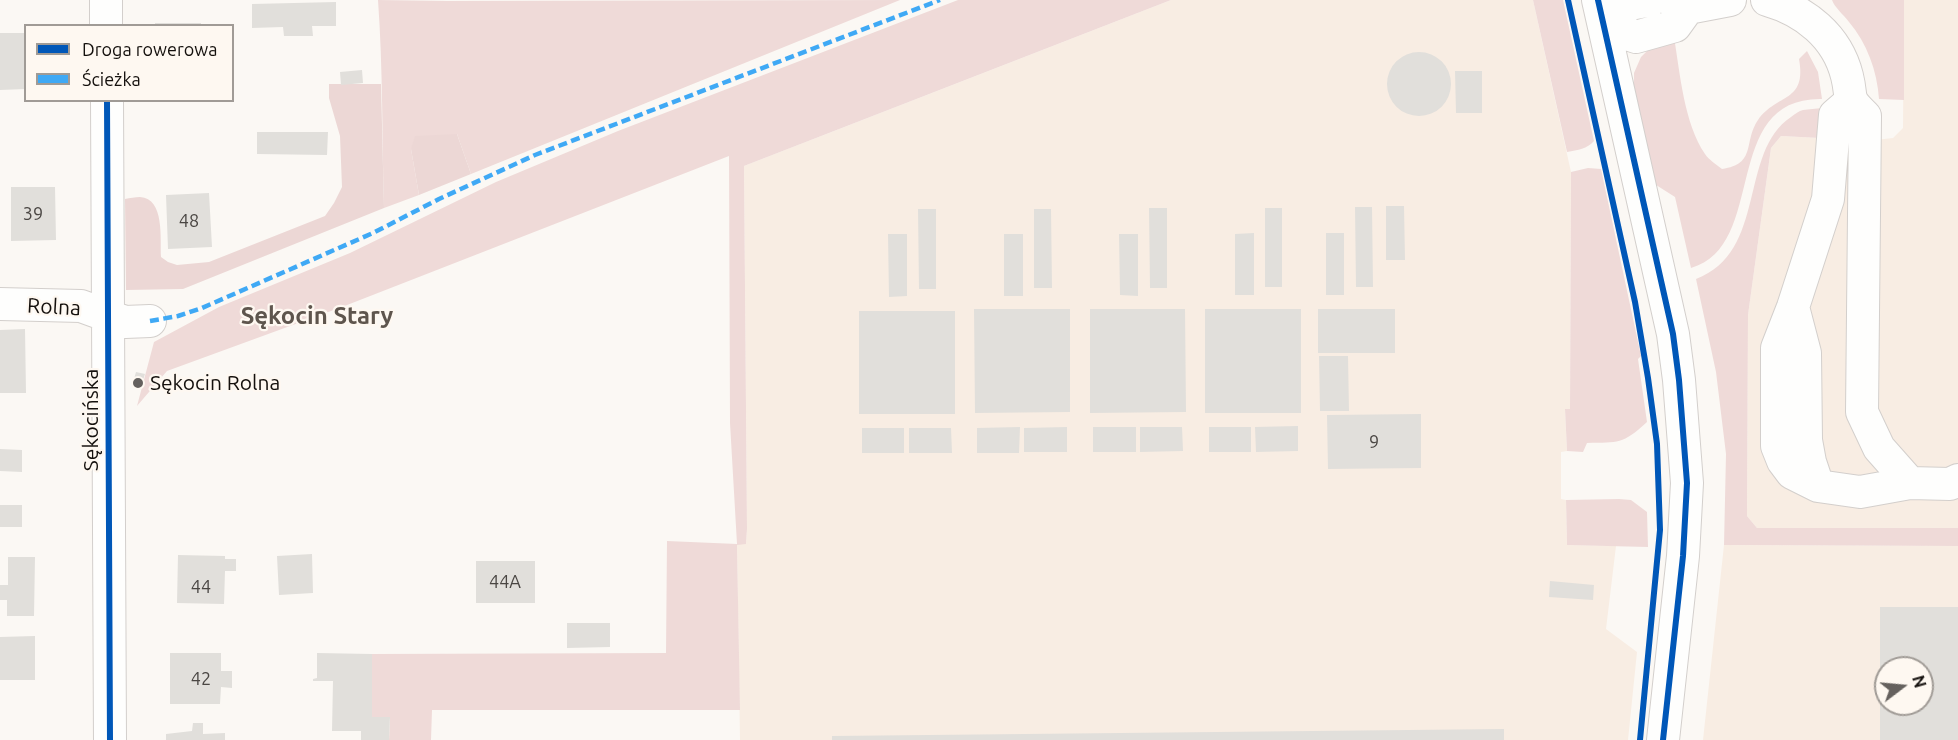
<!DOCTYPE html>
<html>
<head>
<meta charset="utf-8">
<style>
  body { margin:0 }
  #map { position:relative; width:1958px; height:740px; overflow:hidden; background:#fbf8f4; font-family:Ubuntu,sans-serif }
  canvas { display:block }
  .legend { position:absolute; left:24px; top:24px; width:210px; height:78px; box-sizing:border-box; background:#fef8f1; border:2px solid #a09b96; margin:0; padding:8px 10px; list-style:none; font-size:18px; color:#14100d }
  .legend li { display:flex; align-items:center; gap:12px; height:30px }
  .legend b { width:30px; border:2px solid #a09b96 }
  .north { position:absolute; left:1874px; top:656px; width:60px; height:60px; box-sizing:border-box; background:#fef8f1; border:2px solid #a09b96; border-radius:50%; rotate:74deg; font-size:16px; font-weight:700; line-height:24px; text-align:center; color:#14100d }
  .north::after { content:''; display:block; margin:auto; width:21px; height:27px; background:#65615e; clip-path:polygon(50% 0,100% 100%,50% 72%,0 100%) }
</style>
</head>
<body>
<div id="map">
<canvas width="1958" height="740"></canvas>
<ul class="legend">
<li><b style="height:8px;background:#0057b8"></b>Droga rowerowa</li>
<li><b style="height:8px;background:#3fa9f5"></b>Ścieżka</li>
</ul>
<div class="north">N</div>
</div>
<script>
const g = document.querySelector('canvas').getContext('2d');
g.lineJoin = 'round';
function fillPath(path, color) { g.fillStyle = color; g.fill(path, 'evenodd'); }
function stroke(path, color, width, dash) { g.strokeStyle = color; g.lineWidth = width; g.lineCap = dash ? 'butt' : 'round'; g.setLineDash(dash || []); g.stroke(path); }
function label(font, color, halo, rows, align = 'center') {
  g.font = font + ' Ubuntu,sans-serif'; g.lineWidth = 4.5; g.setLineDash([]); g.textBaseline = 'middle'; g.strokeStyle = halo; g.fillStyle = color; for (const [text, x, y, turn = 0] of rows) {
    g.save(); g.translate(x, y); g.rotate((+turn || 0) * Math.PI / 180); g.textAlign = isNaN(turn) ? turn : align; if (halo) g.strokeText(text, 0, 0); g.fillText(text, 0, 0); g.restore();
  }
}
const built = new Path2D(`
  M1171,0H1533L1571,172L1570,409L1565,410L1567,451L1561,452V499L1566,500L1567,545L1616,546L1606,629L1637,652L1628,740H740L737,544H746L747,529L744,166Z
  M1904,0H1958V528H1757L1747,516L1748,315L1771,148L1781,136L1820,138L1834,141H1866L1893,138L1903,128Z
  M1724,545L1958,546V740H1703ZM1886,668H1922V704H1886Z`);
const green = new Path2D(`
  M378,0L448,1L900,0L471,174L457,134L411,149L419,195L384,208C382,138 383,69 378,0Z
  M958,0H1171L744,166L747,529L746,544L737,545L740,710H432L431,740H389L390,717H372V654L666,653L667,541L737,544L730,423L729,156L342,307L167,371L137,406L154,342L219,307L350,253L496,182L618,131Z
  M1533,0H1563L1594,141C1587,149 1578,150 1567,152Z
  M1832,0H1904V100L1879,99C1877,71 1867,43 1849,22C1843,14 1835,8 1832,0Z
  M1674,37C1680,73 1684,123 1705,154C1709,160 1716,164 1722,169C1757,164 1743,142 1758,120C1777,93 1807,103 1799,59L1807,51L1818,72L1822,99C1719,97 1769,246 1691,268L1675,197L1653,183L1634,98V73L1641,57L1654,44Z
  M1822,108L1820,138L1781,136L1771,148L1748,315L1747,516L1757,528H1958V546L1724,545L1726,454L1716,372L1696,279C1768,252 1738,152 1791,117C1795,114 1799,111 1803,110C1809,109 1816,109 1822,108Z
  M1588,168L1601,169L1641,356L1638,359L1647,422C1622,445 1619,442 1587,443L1583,452L1567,451L1565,409H1570L1571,172Z
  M1619,499L1631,500L1647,512L1648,547L1567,545L1566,500Z`);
const forest = new Path2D(`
  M329,84H381L384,208L183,289L126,290L125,199C130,198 135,197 140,197C165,198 160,240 161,257L168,262L177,265L209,262L325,216L334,203L342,187L340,136L329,98Z
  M457,134L471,174L419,195L411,149L415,136Z`);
const building = new Path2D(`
  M336,2V26H312L313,36H284L283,27L252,28V4Z
  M155,23H201V26H155Z
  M0,33H26V89L0,90Z
  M1387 84a32 32 0 1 1 64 0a32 32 0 1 1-64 0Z
  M362,70L363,83L341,85L340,72Z
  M1455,71H1482V113H1456Z
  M257,132H328L327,155L257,154Z
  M11,187H55L56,240L11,241Z
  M209,193L212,247L168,249L166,195Z
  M1386,206H1404L1405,260H1386Z
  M1355,207H1372L1373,287H1356Z
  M1149,208H1167V288H1150Z
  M1265,208H1282V287H1265Z
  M918,209H936V289H919Z
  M1034,209H1051L1052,288H1034Z
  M1254,233V295H1235V234Z
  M1326,233H1344V295H1326Z
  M888,234H907V296L889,297Z
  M1004,234H1023V296H1004Z
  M1119,234H1138V296L1120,295Z
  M974,309H1070V412L975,413Z
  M1090,309H1185L1186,412L1090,413Z
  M1205,309H1301V413H1205Z
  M1318,309H1395V353H1318Z
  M859,311H955V414H859Z
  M25,329L26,393H0V330Z
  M1319,356H1348L1349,411H1320Z
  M136,372L145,374L140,389L132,386Z
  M1421,414V468L1328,469L1327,415Z
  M1298,426V451L1256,452L1255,427Z
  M1020,427L1019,453H977V428Z
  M1067,427V452H1024V428Z
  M1093,427H1136V452H1093Z
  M1140,427H1182L1183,451L1140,452Z
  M1209,427H1251V452H1209Z
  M862,428H904V453H862Z
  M909,428H951L952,453H909Z
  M0,449L22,450V472L0,471Z
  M0,505H22V527H0Z
  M312,554L313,593L279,595L277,556Z
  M178,555L225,556V559H236V571H225L224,604L177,603Z
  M8,557H35L34,616H7V600H0V585H8Z
  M476,561H535V603H476Z
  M1550,581L1594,585L1593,600L1549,597Z
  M1880,607H1958V740H1880ZM1886,668H1922V704H1886Z
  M567,623H610V647L567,648Z
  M35,636V680H0V637Z
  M170,653H221V671H232V688L221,687L220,704H170Z
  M317,653L372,654V717H390L389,740H361V731H332L333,681H313V679L317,678Z
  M193,723H203V734L225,733V740H166V734L192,731Z
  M1504,729V740H832V736Z`);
const minor = new Path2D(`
  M1598,0L1673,334L1679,380L1687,483L1683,556L1663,740
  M1671,0L1688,8L1730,0
  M1767,0C1805,11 1837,36 1847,76C1853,100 1845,97 1865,116L1862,412L1879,448L1910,483
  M106,26V0
  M1604,26L1636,37L1675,26L1688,8
  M1604,26L1630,4L1651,0
  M107,100L110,740
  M1850,102L1835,115L1828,199L1793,307L1777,348V446L1783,461L1792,473L1818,486L1860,492L1910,483L1950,484L1958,480
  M0,304L81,306L125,322L150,321
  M1793,307L1805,353L1806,440L1810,462L1818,486`);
const quiet = new Path2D(`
  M150,321L178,316L202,308L373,233L439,199L535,155L940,0`);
const cycleway = new Path2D(`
  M1568,0L1635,302L1648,378L1657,444L1660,530L1640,740
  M1598,0L1673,334L1679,380L1687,483L1683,556L1663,740
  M107,100L110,740`);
const markers = [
  [138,383,6,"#65615e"]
];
const numberNames = [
  ["39",33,214],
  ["48",189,221],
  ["9",1374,442],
  ["44A",505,582],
  ["44",201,587],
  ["42",201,679]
];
const streetNames = [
  ["Rolna",54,307,3],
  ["Sękocińska",91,420,-90]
];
const poiNames = [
  ["Sękocin Rolna",150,383]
];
const quarterNames = [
  ["Sękocin Stary",317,316]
];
fillPath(built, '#f8ede3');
fillPath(green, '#efdad8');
fillPath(forest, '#ecd7d5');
fillPath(building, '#e1dfdb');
stroke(minor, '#d3cfcc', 34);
stroke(minor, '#fefefd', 32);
stroke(quiet, '#3fa9f5', 4.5, [9, 4.5]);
stroke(cycleway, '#0057b8', 6);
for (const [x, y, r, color] of markers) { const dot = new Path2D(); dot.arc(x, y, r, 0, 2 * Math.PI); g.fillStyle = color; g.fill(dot); stroke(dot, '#fef8f1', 2); }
label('18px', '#4a4643', null, numberNames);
label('21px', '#14100d', '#fef8f1', streetNames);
label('21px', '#14100d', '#fef8f1', poiNames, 'left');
label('bold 24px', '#5e554d', '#fef8f1', quarterNames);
</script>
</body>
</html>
